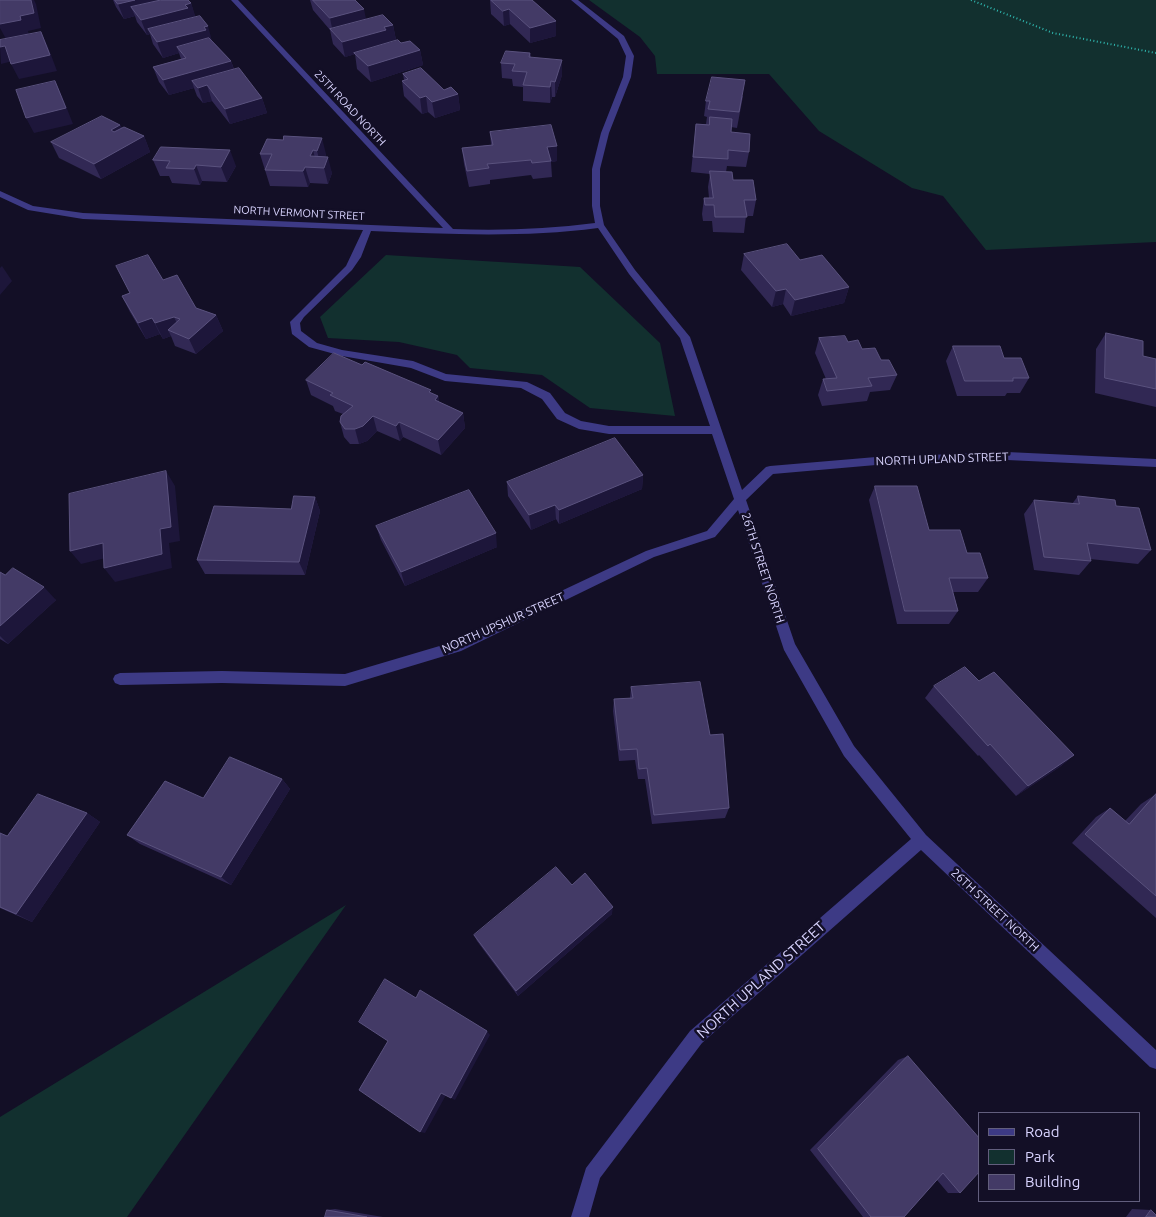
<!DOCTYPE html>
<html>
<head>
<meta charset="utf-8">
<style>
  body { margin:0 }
  #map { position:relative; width:1156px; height:1217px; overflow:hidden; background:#130f26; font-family:Ubuntu,sans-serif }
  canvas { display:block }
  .legend { position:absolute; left:978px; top:1112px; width:162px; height:90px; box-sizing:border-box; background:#130f26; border:1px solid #625e7d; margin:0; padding:6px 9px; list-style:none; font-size:15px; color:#d9d4ff }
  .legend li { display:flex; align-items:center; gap:10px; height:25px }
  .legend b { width:25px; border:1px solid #625e7d }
</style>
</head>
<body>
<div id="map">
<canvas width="1156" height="1217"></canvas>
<ul class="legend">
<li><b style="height:6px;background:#3d3a85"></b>Road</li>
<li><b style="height:14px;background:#12302f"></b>Park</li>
<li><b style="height:14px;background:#433a66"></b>Building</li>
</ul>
</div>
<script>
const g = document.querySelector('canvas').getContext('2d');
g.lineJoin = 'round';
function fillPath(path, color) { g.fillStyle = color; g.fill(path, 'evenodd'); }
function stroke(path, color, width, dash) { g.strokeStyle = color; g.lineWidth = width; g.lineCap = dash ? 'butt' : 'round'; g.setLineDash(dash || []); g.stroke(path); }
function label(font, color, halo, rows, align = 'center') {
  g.font = font + ' Ubuntu,sans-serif'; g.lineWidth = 5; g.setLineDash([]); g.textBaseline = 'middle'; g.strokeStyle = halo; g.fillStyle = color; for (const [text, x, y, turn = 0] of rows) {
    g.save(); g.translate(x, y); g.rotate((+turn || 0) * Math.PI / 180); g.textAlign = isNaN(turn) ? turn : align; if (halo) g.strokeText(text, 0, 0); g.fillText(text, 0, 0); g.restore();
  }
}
const green = new Path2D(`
  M589,0H1156V242L986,250L943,196L912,188L819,131L769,74H657L655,56L640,37Z
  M386,255L580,267L660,343L675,416L590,408L542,375L470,368L457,355L399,342L328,338L320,317Z
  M346,905L127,1217H0V1117Z`);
const path = new Path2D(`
  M971,0L1053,33L1156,53`);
const minor = new Path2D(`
  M231,0H238L453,229C501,231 548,229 595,223L592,206V169L601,133L623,77L626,56L618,39L571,0H578L624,36L634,56L631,77L609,133L600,169V206L604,225L635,270L690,337L742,490L766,467L770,466L876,457L1007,452L1156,459V467L1007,460L876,465L773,474L746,500L795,644L854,746L926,835L1156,1050V1069L1150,1067L921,850L702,1043L600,1178L589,1217H571L586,1168L690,1031L911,839L844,756L784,650L738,510L715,537L654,557L461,651L345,686L222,683L120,685L115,683L113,679L115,675L120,673L222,671L345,674L453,642L646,551L707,531L734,499L712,434H609L579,429L557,419L542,399L521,388L445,381L411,368L342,356L309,347L292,334L290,322L346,266L363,230L83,219L28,210L0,197V191L33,206L83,213L443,228ZM598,228L629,274L680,338L710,426H609L581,421L565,413L550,393L527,382L446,374L413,361L342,350L317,343L301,331L300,323L304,317L352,270L361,257L371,231C447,234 522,238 598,228Z`);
const wall = new Path2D(`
  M113,0H188L191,3L195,17L212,41L231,61L234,69L262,98L267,113L230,124L212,101L203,103L197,96L194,88L169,95L159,82L153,67L181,59L179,53L163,58L153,44L150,34L147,35L137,22L135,16L124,19L116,7Z
  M310,0H355L366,19L393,25L396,40L388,42V43H401L420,50L423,65L371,82L357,69L355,54L345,57L333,44L330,30L313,10Z
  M490,0H532L556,21V36L530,43L510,24L504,26L491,14Z
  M530,53L531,57L562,75L555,97H552L550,103L523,101V87L513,86L512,79L502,78L501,63Z
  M403,74L444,90L458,94L460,110L435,118L428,112L422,114L404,96L402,81L404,80Z
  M743,96L737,128L731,127V132L749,152L746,167L727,166L726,172L733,180L756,200L753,216H746L744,233L713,232L712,221H703L702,214L704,198H709L708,187L710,174L691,172L696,124H706L707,117L704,116L706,101Z
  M120,125L122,128L144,136L150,152L101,179L59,158L51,142Z
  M490,132L557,146V161L551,162L552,177L533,179L531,175L490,180V184L469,187L464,164L462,148L491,145Z
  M283,140L326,154L325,157L332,173L328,184L310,183L308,187L270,186L260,154Z
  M161,147L236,166L227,182L202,181L200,185L172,183L169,176H160L153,160Z
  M744,254L800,260L849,287L844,303L791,316L783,304L772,307L741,270Z
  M163,280L196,308L216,315L223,331L196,354L175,346L171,336L163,339L160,334L146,339L130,312L122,296Z
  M1106,333L1143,356L1156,359V407L1095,393L1096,349Z
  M819,338L862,349L881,360L897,375L890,390L870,392L867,401L822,406L818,395L823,379H826L815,353Z
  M953,346L1004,358L1029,378L1020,393H1007L1005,396H957L946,361Z
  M362,365L438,396L439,402L463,413L465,428L441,455L403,437L400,441L377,431L367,441L359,444H350L344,437L340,422L343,414L335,411L333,406L311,395L306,380Z
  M643,475L642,489L559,524L556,519L531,530L508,496L507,482Z
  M875,486L929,530L967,553L988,578L978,592H953L958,611L949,624H897L869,500Z
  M1078,496L1151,550L1138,564L1090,559L1091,561L1079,575L1034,570L1024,514L1034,500L1072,504Z
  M315,497L320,511L305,575L205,574L197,560L291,509Z
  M376,526L497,547L405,586L381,540Z
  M0,572L56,600L8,644L0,639Z
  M979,681L1074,755L1061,766L1016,796L979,755L978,756L925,698L934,686Z
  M631,687L710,735L729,808L725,818L652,824L645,779H638L635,760L619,761L613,711L614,699L630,698Z
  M282,779L290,789L231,885L140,844L127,835L203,798Z
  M1156,794V918L1072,843L1096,817L1110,808L1125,821L1141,804Z
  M87,813L100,822L32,922L0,908V833L7,836Z
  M572,885L612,914L518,996L477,941L474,935Z
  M908,1056L960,1193H948L937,1180L904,1217H863L810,1150L898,1060Z
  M335,1209L383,1217H325L327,1210Z
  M1132,1209L1151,1210L1156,1217H1126Z`);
const shadedWall = new Path2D(`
  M31,0H34L36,4L41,28L28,31L29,35L6,39L0,28V24L20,16Z
  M135,0H181L131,7L135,16L124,19L118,4Z
  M191,3L196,18L148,29L150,34L147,35L141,20Z
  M364,9L367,24L333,33L330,18Z
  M509,9L510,24L504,26L503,11Z
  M556,21V36L530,43V28Z
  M393,25L396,40L388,42L389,45L345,57L342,42Z
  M208,26L212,41L177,47L179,53L163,58L157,42Z
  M41,32L48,47L57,71L19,79L11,64Z
  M5,46L13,61L1,64L0,47Z
  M420,50L423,65L371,82L368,66Z
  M562,60V75L555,97V82Z
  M231,61L236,76L192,81L194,88L169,95L163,80Z
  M55,81L62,96L73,124L34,133L26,118Z
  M551,81L552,97L550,103V87Z
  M207,85L212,101L203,103L198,88Z
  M458,94L460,110L435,118L432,102Z
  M426,96L428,112L422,114L420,98Z
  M262,98L267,113L230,124L225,109Z
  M120,125L127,141L111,130Z
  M144,136L150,152L101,179L94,164Z
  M322,138L326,154L321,166L317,151Z
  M557,146V161L551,162L547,147Z
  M230,150L236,166L227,182L221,167Z
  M313,150L317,166L310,156Z
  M328,157L332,173L328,184L324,168Z
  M196,165L202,181L200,185L194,169Z
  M305,167L310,183L308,187L303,171Z
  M2,266L12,281L0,295V268Z
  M849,287L844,303L791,316L795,300Z
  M786,289L783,304L772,307L776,291Z
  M216,315L223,331L196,354L189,339Z
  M174,317L181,332L168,330L171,336L163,339L155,323Z
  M152,318L160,334L146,339L138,323Z
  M438,396L441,412L435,400Z
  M463,413L465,428L441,455L438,440Z
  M373,416L377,431L367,441L359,444L355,429Z
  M399,422L403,437L400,441L396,426Z
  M166,471L175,486L180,541L169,543L172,568L115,582L104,568L160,529Z
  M643,475L642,489L559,524V510Z
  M315,497L320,511L305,575L299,562Z
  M555,505L556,519L531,530L529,515Z
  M496,533L497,547L405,586L401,572Z
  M103,543L114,556L81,564L70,551Z
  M44,587L56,600L8,644L0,636V626Z
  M1074,755L1061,766L1016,796L1028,786Z
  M282,779L290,789L231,885L221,877Z
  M87,813L100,822L32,922L16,914Z
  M613,907L612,914L518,996L516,991Z
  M487,1031L490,1035L455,1100L451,1098Z
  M441,1093L446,1095L425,1133L420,1132Z`);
const building = new Path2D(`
  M0,0H31L34,13L20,16L21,20L0,24Z
  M115,0H135L118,4Z
  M161,0H188L191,3L185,5L188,8L141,20L131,7Z
  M313,0H355L364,9L330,18Z
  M491,0H532L556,21L530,28L509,9L503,11Z
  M383,15L393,25L384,27L386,30L342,42L330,29Z
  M200,16L208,26L204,27L206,30L157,42L148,29Z
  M41,32L50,55L11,64L5,46L0,47V40Z
  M209,38L231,61L163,80L153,67L186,58L177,47Z
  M398,40L401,43L410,41L420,50L368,66L354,53Z
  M506,51L530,53L529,57L562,60L555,82L551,81L550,87L523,85L527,72L512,71L515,64L501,63Z
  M239,68L262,98L225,109L207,85L198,88L192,81Z
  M421,68L444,90L451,87L458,94L432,102L426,96L420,98L402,81L408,79L403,74Z
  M712,77L745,80L739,112L708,109L710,101H706Z
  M55,81L66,108L26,118L16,90Z
  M102,116L120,125L111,130L114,132L124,127L144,136L94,164L51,142Z
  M710,117L732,119L731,132L750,134L749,152L728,150V159L693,157L696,124L709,125Z
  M551,125L557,146L547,147L551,161L532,163L531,160L487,164L489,168L467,171L462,148L493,145L490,132Z
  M284,136L322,138L317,151L313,150L310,156L328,157L324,168L305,167L303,171L265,170L272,154H260L267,139L283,140Z
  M161,147L230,150L221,167L196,165L194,169L166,168L170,161L153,160Z
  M710,171L732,172L733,180H753L756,200H744L747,217H715L714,205H705L704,198H713Z
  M787,244L800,260L822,255L849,287L795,300L786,289L776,291L744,254Z
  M148,255L163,280L177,275L196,308L216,315L189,339L168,330L180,319L174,317L155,323L152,318L138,323L122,296L130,293L116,266Z
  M1106,333L1143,341V356L1156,359V389L1105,378Z
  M845,336L848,342L858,340L862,349L875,348L881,360H889L897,375L868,378L872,386L827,391L823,379L837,378L819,338Z
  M953,346H1000L1004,358H1021L1029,378H1013V381H965Z
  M334,353L362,365L365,362L431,390L429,392L438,396L435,400L463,413L438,440L399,422L396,426L373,416L363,426L355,429H345L340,422L341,416L353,406L330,395L333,393L306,380Z
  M615,438L643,475L559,510L555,505L529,515L507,482Z
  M166,471L171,527L160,529L162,554L104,568L103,543L70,551L69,494Z
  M875,486H917L929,530H960L967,553H980L988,578H949L958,611H905Z
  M469,490L496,533L401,572L376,526Z
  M294,496L315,497L299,562L197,560L214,506L291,509Z
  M1078,496L1115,500L1116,506L1139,508L1151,550L1087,543L1091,561L1044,557L1034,500L1079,504Z
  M13,568L44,587L0,626V572L5,575Z
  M965,667L979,681L994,672L1074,755L1028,786L990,744L988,746L934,686Z
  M700,682L710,735L723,734L729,808L654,815L647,768L639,769L637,749L620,750L614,699L633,698L631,687Z
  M230,757L282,779L221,877L127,835L165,781L203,798Z
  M38,794L87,813L16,914L0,907V833L7,836Z
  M1156,794V896L1085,834L1110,808L1129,824Z
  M556,867L572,885L585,873L613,907L516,991L474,935Z
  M385,979L416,998L420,990L487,1031L451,1098L441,1093L420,1132L359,1090L388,1041L359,1022Z
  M908,1056L980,1139V1171L960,1193L943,1173L904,1217H871L818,1149Z
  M327,1210L367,1217H325Z
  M1151,1210L1156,1215V1217H1146Z`);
const farStreetnames = [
  ["25TH ROAD NORTH",350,108,47],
  ["NORTH VERMONT STREET",299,213,3]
];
const streetNames = [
  ["NORTH UPLAND STREET",942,459,-2],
  ["26TH STREET NORTH",763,568,72],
  ["NORTH UPSHUR STREET",503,623,-24],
  ["26TH STREET NORTH",995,910,43]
];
const nearStreetnames = [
  ["NORTH UPLAND STREET",761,980,-42]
];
fillPath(green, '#12302f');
stroke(path, '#2fb8b0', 2, [1, 2.5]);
fillPath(minor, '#3d3a85');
fillPath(wall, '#312854');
fillPath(shadedWall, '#1d163a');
fillPath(building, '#433a66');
stroke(building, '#5a527e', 1);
label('11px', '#d9d4ff', '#130f26', farStreetnames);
label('12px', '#d9d4ff', '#130f26', streetNames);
label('15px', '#d9d4ff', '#130f26', nearStreetnames);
</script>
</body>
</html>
